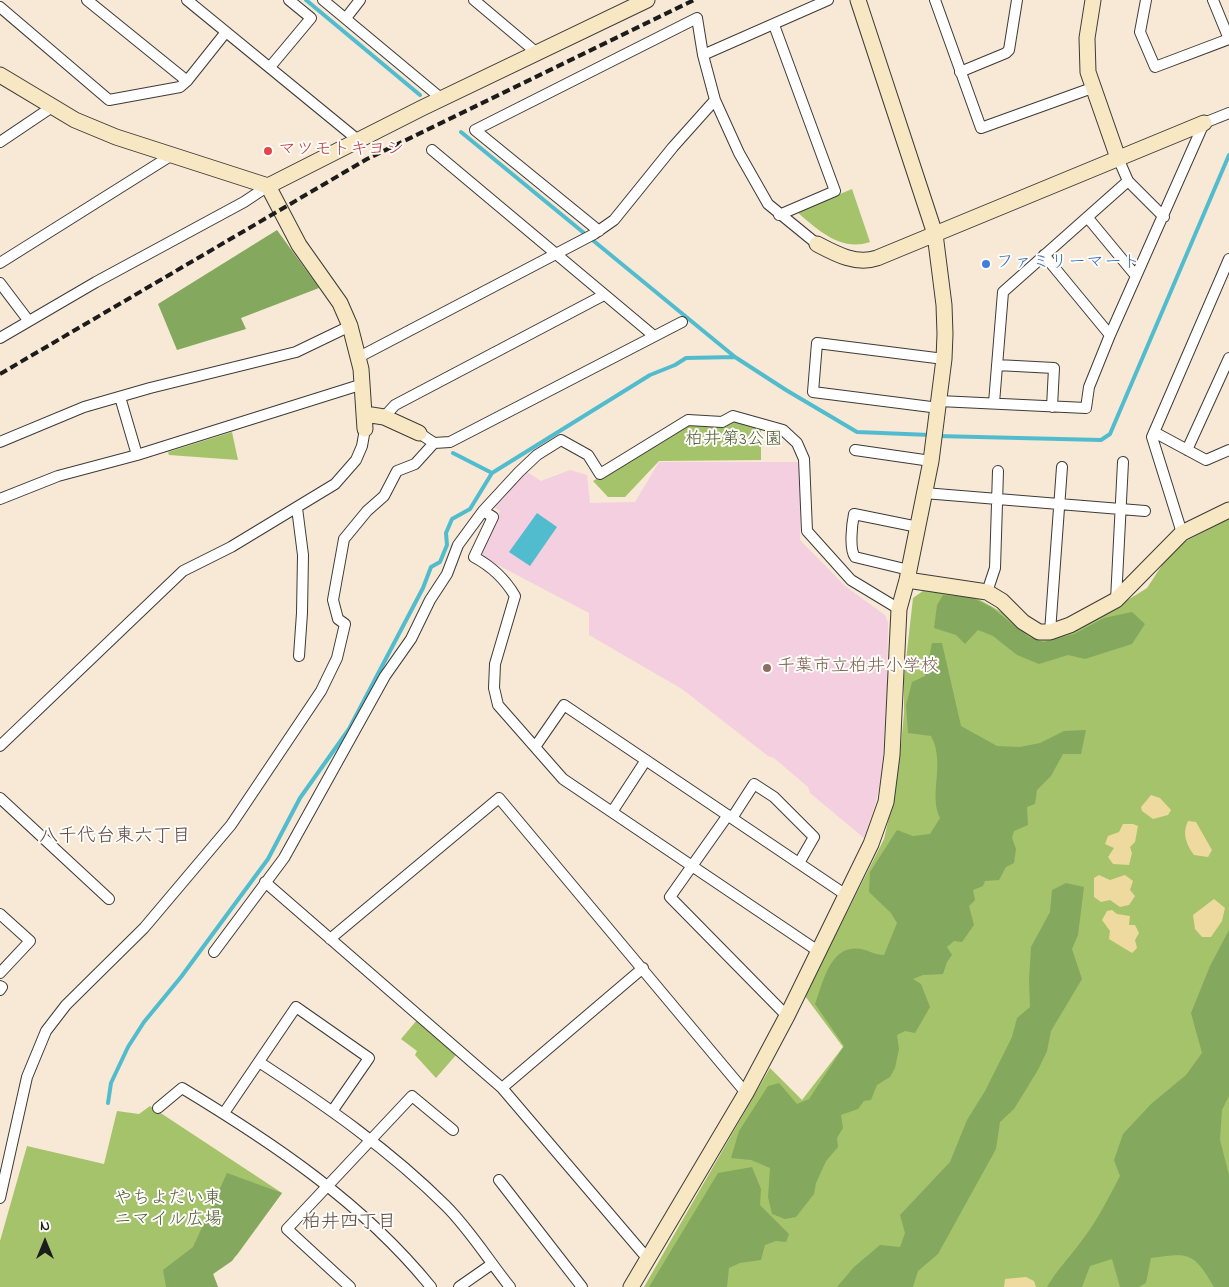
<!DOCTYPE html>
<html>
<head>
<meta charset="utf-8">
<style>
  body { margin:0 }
  #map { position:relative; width:1229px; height:1287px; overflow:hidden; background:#f7e9d5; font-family:"Indie Flower",sans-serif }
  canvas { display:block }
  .north { position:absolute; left:20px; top:1217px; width:50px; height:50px; -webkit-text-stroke:4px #fdfcf7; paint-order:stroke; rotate:0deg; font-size:14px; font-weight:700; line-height:20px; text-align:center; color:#1c1c1c }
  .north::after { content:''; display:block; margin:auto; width:18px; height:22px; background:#1c1c1c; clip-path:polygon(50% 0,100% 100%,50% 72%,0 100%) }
</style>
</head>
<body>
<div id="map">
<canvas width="1229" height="1287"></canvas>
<div class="north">N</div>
</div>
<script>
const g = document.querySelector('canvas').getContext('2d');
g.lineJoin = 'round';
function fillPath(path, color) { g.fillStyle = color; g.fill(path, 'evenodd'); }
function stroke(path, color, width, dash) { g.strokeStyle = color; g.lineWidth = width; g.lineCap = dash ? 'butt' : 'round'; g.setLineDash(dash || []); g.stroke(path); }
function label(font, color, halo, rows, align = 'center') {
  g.font = font + ' "Indie Flower","Klee One",sans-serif'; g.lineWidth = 4; g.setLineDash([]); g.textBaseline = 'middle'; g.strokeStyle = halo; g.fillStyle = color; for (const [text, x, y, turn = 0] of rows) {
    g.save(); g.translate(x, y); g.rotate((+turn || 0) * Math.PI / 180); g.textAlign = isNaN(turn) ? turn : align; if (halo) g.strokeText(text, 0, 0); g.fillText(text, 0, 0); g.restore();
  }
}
const built = new Path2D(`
  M659,462H800V540L845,586L885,615L888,622L887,689L882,774L876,802L864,838L810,793L808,787L774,758L768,756L682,689L589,635V613L479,555L500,511L493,506L527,472L541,481L570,470L587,475L590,503L635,502Z`);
const green = new Path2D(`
  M852,189L870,242C841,252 818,230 797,212Z
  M731,420L761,428V460L659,461L625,497H608L593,481L690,423Z
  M232,432L238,460L169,455L168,452Z
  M1229,519V1287H644L770,1068L802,1100L843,1047L805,996L884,839L894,796L900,755L904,713V678L913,598L927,588L973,596L1005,614L1029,635L1043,640L1059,637L1099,618L1147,588L1170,553L1186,541Z
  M417,1020L456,1055L436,1078L415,1055L417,1051L401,1039Z
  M150,1106L282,1193L237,1255L213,1274L218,1287H0V1241L27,1146L104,1164L117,1111L139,1114Z`);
const forest = new Path2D(`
  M277,230L319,288L241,318L246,329L177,350L158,304Z
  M943,595L971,597L991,607L1029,637L1043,642L1074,634L1104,618L1132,612L1145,624L1132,644L1085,659L1068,655L1039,664L1017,655L993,636L978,630L965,644L956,635L934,628L937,605Z
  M932,643H942L961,726L997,746L1020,747L1040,743L1064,731L1086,730L1081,754H1063L1051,776L1037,790L1035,804L1027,807L1028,825L1014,831L1012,838L1016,849L1014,863L1006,867L999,880L985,881L983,886L973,890L975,900L969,906L974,925L962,942L954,941L947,947L952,955L947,962L943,974L923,975L913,979L921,984L930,1007L915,1033L905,1031L897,1035L899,1049L895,1068L890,1077L877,1085L871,1100L864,1101L858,1109L841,1115L843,1128L837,1138L838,1147L826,1161L816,1183L814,1194L796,1217L785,1219L772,1214L768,1197L770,1168L751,1160L731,1158L739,1131L768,1086L779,1083L797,1104L809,1099L844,1046L815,1004C823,983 830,943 861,949C870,951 875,955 884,955L897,923L891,913L869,892L870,872L897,830L913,836L930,834L940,818C928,794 946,764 931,736L908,733L906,705L912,682L925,676Z
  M1066,883L1084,887L1078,935L1072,949L1082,979L1051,1031L1047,1051L1038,1070L1014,1109L1000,1122L996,1149L938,1254L918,1271L913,1287H837L854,1267L880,1245L900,1247L905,1233L900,1215L950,1162L967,1120L985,1091L1012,1037L1017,1018L1030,1007L1029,980L1031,947L1050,912L1052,890Z
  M1229,930V1096L1222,1110L1220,1140L1229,1175V1287H1214C1194,1253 1190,1252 1151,1258L1146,1283L1139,1287H1120L1112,1259L1090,1266L1082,1287H1047C1056,1271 1069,1258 1080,1243C1096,1223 1108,1199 1120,1176L1114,1160L1123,1134L1151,1104L1186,1075L1202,1053L1191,1013L1210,966Z
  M752,1167L761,1189L760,1205L789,1234L786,1242L776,1241L765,1245L761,1260L740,1263L729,1268L727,1287H649L718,1173Z
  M227,1173L282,1193L232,1261L213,1274L218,1287H166L163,1270L193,1247Z`);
const sand = new Path2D(`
  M1151,795L1160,798L1171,810L1168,815L1153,819L1142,811L1141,807Z
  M1188,821L1196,822L1212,850L1208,857L1194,855C1186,844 1182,834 1188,821Z
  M1123,824H1133L1138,826L1135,842L1130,847L1132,853L1129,865L1113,864L1108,857L1114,848L1105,844L1108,836L1119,832Z
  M1099,875L1110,880L1125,875L1133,881L1130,890L1135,896L1129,905L1120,907L1110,900L1101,902L1094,897V878Z
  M1214,899L1225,908L1222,921L1211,937H1202L1195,929L1193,915Z
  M1112,910L1117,914L1130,916L1129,925H1135L1139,933L1135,940L1137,948L1132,953L1109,939L1110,931L1102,920L1107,911Z
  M1026,1277L1034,1281L1036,1287H1004L1005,1279Z`);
const water = new Path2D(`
  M537,513L557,527L530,566L509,552Z`);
const stream = new Path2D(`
  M306,0L420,95
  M461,132L735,357L786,390L857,432L930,435
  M937,436L1101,440L1110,434L1229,155
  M453,453L492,473
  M108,1103L111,1083L128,1047L144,1022L181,977L268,859L300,798L349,729L423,588L431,567L440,562L447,545L446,533L452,519L470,509L492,473L650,375L675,365L686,358L735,357`);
const street = new Path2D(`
  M87,0L187,81L226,32
  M187,0L358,140
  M323,0L442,99
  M474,0L537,53
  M935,0L981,128L1092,88
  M1146,0L1140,32L1155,67L1229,39
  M1213,0L1229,39
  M0,7L109,100L180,87L187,81
  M346,18L360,0
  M774,25L835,191L779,215
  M703,55L828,0
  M270,67L311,18L289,0
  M960,72L1006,53L1009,50L1017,0
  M0,142L52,107
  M432,150L654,336
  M1128,181L1164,217
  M1088,218L1136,276
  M599,231L475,130L697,18L703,55L715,100L739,153L768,204L817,244
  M1044,255L1110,335
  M0,263L172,155
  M0,283L28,320
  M0,338L96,282L244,202L268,186
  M359,357L594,234L614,220L673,147L715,100
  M997,365L1054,368L1052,407
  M120,397L137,455
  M939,401L1086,408L1089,387L1110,335L1204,123L1229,113
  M994,403L1003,292L1128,181L1118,158
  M939,408L813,392L817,343L944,359
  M384,417L395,405L604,295
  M1154,432L1206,460L1229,450
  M419,433L434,443L450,442L682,322
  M0,442L84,407L150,388L296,352L350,326
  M855,450L931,461
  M1187,450L1229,358
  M924,493L1145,511
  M0,499L58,476L137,455L363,384
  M297,508L303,555L302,613L299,656
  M483,511L493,517L474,557C491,566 505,579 515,596L495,664L494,688L498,705L563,779L818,951
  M1182,533L1152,437L1229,259
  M909,570L855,557C849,549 852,524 854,514L918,527
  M987,592L995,568L998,471
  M1116,600L1123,462
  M1050,632L1062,467
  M0,746L183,571L231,547L335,484L356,460L362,446L365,429
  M535,747L564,705L846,895
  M0,798L109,899
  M612,812L646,760
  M728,815L670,897L787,1016
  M732,818L754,784L774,797L814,837L799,863
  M265,882L502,1088L647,1258
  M0,914L30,941L0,973
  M330,939L499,798L746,1093
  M214,952L284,858L385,676L411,639L430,600L447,574L458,545L483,511L519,472L537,455L561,440L588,455L600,474L688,420L722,422L733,416L783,430L797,443L804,459L807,531L851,580L899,609
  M0,986L2,987L0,990
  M259,1062C325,1105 390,1150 446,1206C470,1230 489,1261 510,1287
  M502,1088L643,968
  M158,1108L182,1088C273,1143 363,1203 431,1287
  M224,1113L296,1007L369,1058L333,1110
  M499,1180L582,1287
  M0,1198L27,1077L46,1031L66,1005L144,928L231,825L321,691L337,658L345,624L338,619L333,600L344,539L367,511L384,496L397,471L415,464L434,443
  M350,1287L287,1229L412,1096L453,1130
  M459,1287L492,1264`);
const secondary = new Path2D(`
  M1093,0L1087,38L1088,72L1118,158
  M0,75L75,120L116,137L268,186L299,245L340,303L350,326L361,369L365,429
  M268,186L422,108L647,0
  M817,244C836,254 856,265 877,258L1204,123
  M365,414L384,417L419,433
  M907,580L987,592L1002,601L1023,622L1039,632H1050L1070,625L1116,600L1182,533L1229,510
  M631,1287L746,1093L787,1016L871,844L886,802L892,755L899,609L907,580L931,461L944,359L945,334L944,305L935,234L858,0`);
const rail = new Path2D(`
  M0,374L367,159L694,0`);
const markers = [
  [268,151,5,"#e0444e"],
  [986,264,5,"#3f7fe0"],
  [767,668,5,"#8d6e63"]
];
const healthNames = [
  ["マツモトキヨシ",278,151]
];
const shopNames = [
  ["ファミリーマート",996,264]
];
const parkNames = [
  ["柏井第3公園",734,441],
  ["やちよだい東",168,1200],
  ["ニマイル広場",168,1221]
];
const educationNames = [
  ["千葉市立柏井小学校",777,668]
];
const neighbourhoodNames = [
  ["八千代台東六丁目",115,838],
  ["柏井四丁目",349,1224]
];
fillPath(built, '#f3cfdf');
fillPath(green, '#a5c36a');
fillPath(forest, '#84a95e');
fillPath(sand, '#eeda9e');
fillPath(water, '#52bccf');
stroke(stream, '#52bccf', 4);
stroke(street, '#3d3b38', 12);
stroke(secondary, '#3d3b38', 17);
stroke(street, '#fff', 10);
stroke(secondary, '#f7e8c3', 15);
stroke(rail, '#1c1c1c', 4, [8, 4]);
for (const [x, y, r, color] of markers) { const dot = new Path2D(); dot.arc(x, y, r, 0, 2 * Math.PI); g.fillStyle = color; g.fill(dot); stroke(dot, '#fdfcf7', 2); }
label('18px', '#be3a42', '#fdfcf7', healthNames, 'left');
label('18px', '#366cbe', '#fdfcf7', shopNames, 'left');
label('18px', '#535f3b', '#fdfcf7', parkNames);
label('18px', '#785e54', '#fdfcf7', educationNames, 'left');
label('19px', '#5c4848', '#fdfcf7', neighbourhoodNames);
</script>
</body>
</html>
